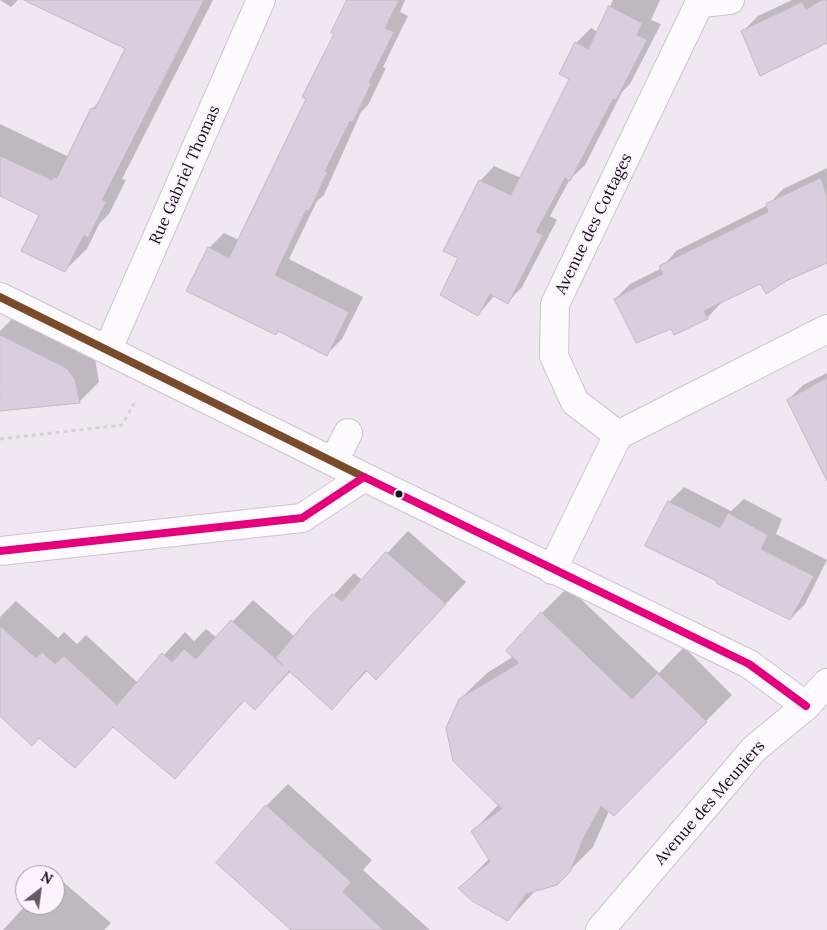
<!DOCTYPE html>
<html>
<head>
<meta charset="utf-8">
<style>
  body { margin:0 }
  #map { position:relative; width:827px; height:930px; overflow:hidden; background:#f0e7f2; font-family:Lora,serif }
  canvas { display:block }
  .north { position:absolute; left:15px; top:865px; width:50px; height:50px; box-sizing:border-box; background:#fdf3ff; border:1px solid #a098a2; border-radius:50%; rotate:30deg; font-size:14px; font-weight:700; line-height:20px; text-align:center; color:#150f16 }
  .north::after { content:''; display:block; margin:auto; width:18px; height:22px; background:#625b63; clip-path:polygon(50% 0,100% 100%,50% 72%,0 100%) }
</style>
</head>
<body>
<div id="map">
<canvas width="827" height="930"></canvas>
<div class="north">N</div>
</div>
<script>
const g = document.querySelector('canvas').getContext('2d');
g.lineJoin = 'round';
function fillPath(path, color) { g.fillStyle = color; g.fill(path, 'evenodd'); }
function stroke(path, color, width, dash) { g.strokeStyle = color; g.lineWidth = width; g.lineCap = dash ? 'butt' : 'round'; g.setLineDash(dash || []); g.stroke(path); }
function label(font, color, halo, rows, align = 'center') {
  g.font = font + ' Lora,serif'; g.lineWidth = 4; g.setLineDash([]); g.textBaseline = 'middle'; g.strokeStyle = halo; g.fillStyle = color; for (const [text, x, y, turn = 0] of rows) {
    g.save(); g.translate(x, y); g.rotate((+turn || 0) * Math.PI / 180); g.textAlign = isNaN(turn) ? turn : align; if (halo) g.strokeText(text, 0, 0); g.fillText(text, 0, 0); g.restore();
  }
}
const shadow = new Path2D(`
  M0,0H18L11,7Z
  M27,0H213L122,179L126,180L109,214L99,224L87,249L65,270L41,215L0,195V124L69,157L92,109L102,99L127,48Z
  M353,0H405L400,12L408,16L383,67L386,68L368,105L361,112L324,195L317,201L289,259L363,297L342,339L327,354L279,330L275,334L209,248L224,233L239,240Z
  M613,0H660L651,20L661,24L630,84L622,92L585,165L570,179L550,216L557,220L522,287L508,302L495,295L478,315L460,258L480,181L494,166L521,178L571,78L576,43L591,28L598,32Z
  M792,0H827V42L743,31L758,16Z
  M827,168V262L761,283L722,302L707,318L671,327L615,299L630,284L662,268L676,251L768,205L783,189Z
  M17,314L95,359L99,382L79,402L0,410V331Z
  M827,373V432L788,400L803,385Z
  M684,487L731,511L744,499L782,519L776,534L827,560L805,604L790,619L719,580L669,502Z
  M408,531L466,582L397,657L368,670L332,708L291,671L255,709L245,700L175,777L114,726L75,767L40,737L0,714V617L16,601L58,638L64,632L77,644L86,635L138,683L185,632L194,641L206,629L217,638L253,600L295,637L354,573L362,580Z
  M568,587L659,673L684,647L732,695L613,814L609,811L593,847L556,884L536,890L508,920L460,888L489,859L472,832L499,804L460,699L487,673L514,656L542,613Z
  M288,784L372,860L363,870L430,930H293L266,806Z
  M55,875L111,923L104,930H3L26,905H55Z`);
const building = new Path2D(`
  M24,0H204L102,200L106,202L88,238L84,235L65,272L21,251L39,215L0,196V156L52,180L53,177L57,178L91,108L95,109L125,49Z
  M347,0H399L385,28L394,32L369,82L371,84L353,122L350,121L325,171L327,173L309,211L306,210L275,275L349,312L327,356L278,331L276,335L186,291L208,247L229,258L306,99L302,97L334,34L331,33Z
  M822,0H827V43L760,76L741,31L802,2L806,9Z
  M609,6L642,23L637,35L647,40L616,100L613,99L570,181L565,178L536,232L543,235L508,304L490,294L478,316L440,295L458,258L443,251L479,180L511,195L569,79L559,74L575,42L588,49Z
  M821,178L827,197V263L786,281L766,294L760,284L704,311L708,319L674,335L671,329L636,343L614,299L663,274L659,266L768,212L766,204Z
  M0,335L66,368L75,379L80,403L0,411Z
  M827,378V481L787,400Z
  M668,501L720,528L728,513L768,535L761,549L814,576L790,620L716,583L717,581L645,546Z
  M386,552L446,604L376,680L366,670L332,710L289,671L255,710L244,700L175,779L113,727L75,768L39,738L32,746L0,716V626L36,658L42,652L55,664L64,656L117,705L162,653L172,662L184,649L196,659L231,620L283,665L275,659L307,620L332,594L342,601Z
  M541,612L632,699L657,673L707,722L614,816L601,806L583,839L570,872L557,885L526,894L508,921L472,901L458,888L490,862L471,831L502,809L453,761L446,728L459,699L519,663L506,651Z
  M266,805L351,882L343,892L383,930H291L216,863Z`);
const path = new Path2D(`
  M0,439L122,425L135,402`);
const minor = new Path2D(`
  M701,0L555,304L554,356L575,402L618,435L827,329
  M701,3L730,0
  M0,297L364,477
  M108,349L261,0
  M334,461L348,433
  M0,551L302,518L364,477L749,664L806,706
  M552,570L618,435
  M600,930L754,749L806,706L827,683`);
const bus1 = new Path2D(`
  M0,297L364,477`);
const bus2 = new Path2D(`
  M0,551L302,518L364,477L749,664L806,706`);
const markers = [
  [399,494,4.5,"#150f16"]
];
const streetNames = [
  ["Rue Gabriel Thomas",185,175,-66],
  ["Avenue des Cottages",594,224,-64],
  ["Avenue des Meuniers",710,803,-49]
];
fillPath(shadow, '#0003');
fillPath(building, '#dacede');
stroke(building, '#c1bac3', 1);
stroke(minor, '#ccc5ce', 30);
stroke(path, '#d5d3d5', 3, [4, 4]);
stroke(minor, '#fdfbfd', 28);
stroke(bus1, '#7a4b2a', 8);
stroke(bus2, '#e5007d', 8);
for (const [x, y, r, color] of markers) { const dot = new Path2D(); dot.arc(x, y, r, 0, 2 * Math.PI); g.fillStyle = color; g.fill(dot); stroke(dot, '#fdf3ff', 2); }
label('16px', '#150f16', '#fdf3ff', streetNames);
</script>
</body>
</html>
